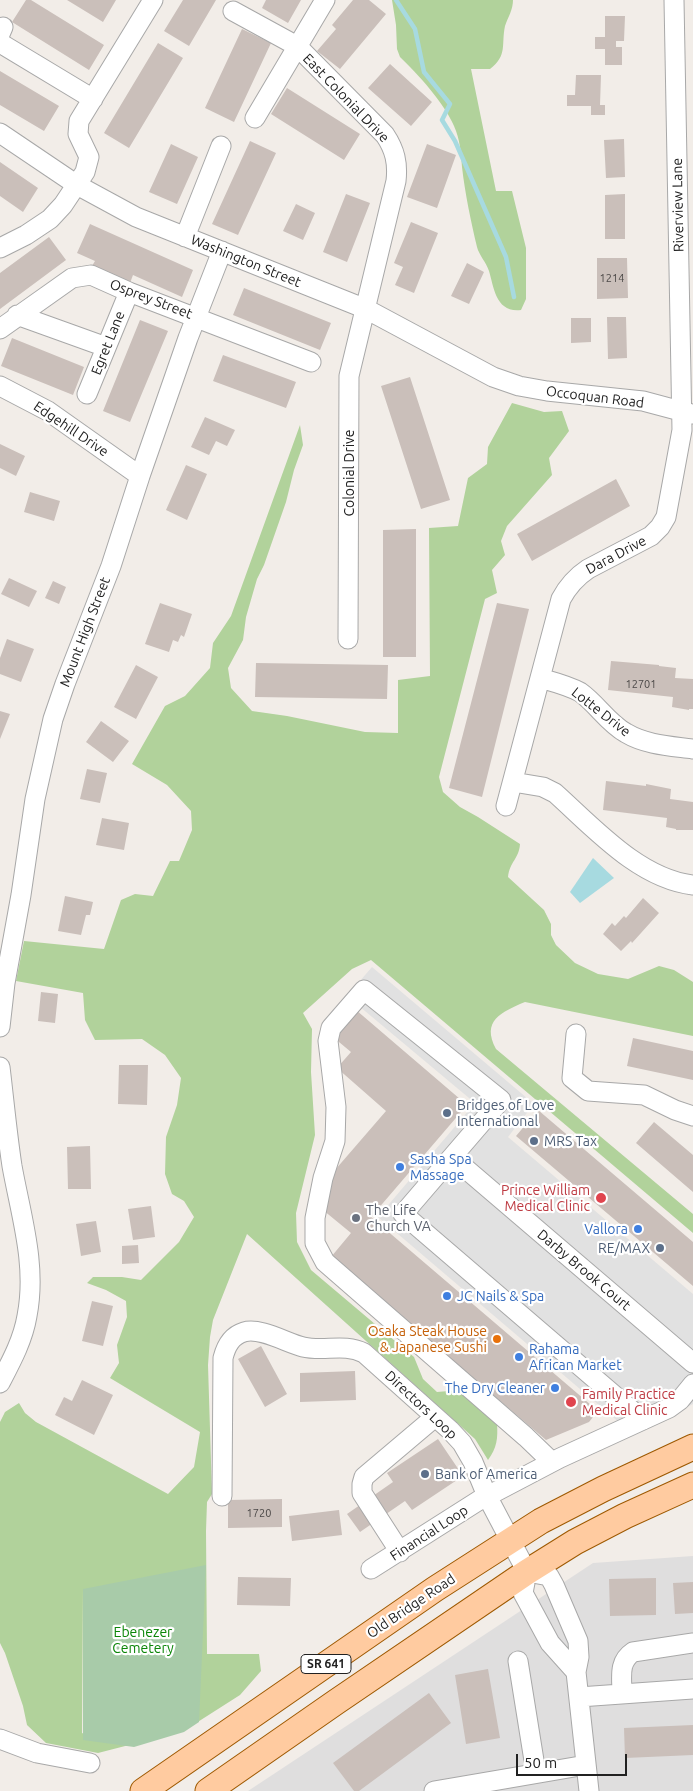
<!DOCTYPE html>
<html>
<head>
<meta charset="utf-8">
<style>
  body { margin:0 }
  #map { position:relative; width:693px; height:1791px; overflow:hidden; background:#f2ede8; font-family:Ubuntu,sans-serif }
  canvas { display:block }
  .scale { position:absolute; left:516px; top:1754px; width:111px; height:22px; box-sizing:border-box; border:2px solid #212121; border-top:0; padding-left:6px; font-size:15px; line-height:18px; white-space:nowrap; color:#212121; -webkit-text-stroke:4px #fff; paint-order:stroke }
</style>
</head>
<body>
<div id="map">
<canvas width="693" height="1791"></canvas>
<div class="scale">50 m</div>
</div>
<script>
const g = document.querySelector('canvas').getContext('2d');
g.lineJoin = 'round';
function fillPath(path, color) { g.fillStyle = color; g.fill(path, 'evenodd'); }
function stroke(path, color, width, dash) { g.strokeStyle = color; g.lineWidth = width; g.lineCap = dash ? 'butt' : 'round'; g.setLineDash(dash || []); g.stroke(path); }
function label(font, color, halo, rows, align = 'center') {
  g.font = font + ' Ubuntu,sans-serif'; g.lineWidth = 4.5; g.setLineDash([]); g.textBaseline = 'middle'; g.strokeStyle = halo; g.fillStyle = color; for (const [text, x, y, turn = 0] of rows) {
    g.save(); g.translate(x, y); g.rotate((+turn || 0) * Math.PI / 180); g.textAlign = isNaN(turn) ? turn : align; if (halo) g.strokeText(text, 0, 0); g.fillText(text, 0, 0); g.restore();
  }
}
const residential = new Path2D(`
  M693,1556V1791H248L593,1563Z`);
const forest = new Path2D(`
  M392,0H513C513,10 508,17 505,26C501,45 508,55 490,69H471L496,191H512L526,248V299L521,310C496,313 494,288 489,271C486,262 479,255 477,247C471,222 465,193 462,167C461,153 460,139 454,126C445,104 417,73 400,57L397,49L396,25Z
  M512,403L544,412L562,411L569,431L549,458L552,475L507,526L501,541L505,555L492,570L497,593L485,599L439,777L443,792L460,807L478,817L520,844C519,859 510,861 508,877L544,910L551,924V935L556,945L575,963L598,974L628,979L659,966L674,970L693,982V1036L525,1002C501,1012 481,1021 496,1049L693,1214V1233L371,960L352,969L303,1013L312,1029L311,1072L315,1135L296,1213L297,1242L311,1270L414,1357L423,1379L437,1392L461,1390L497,1424C498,1438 497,1448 488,1460L475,1439L247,1234L213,1320L210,1337L208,1365L212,1494L207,1502L206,1531L207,1654H259L261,1671L240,1695L193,1725L174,1727L115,1589H83L82,1733L100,1741L133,1744L98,1753L46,1743L27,1725L23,1706L5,1653L0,1643V1422L5,1412L19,1403L25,1413L36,1422L168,1494L194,1467L200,1432L110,1378L119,1363L117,1345L127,1317L126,1301L106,1290L87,1283L93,1277H122L141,1280L179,1242L194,1217L184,1201L172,1194L165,1174L166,1137L177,1105L181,1078L165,1055L142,1039L95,1040L85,1020L83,993L16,981L24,941L104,949L121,900L135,894L153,896L170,861H179L192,830L191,811L167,785L132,764L165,706L185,696L210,668L213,643L231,616L300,425L303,445L294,470L286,502L264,565L257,579L246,617L243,640L228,668L231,688L252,711L287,716L365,732L398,733V680L430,676L429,528L458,526L468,478L487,464L488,447Z`);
const cemetery = new Path2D(`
  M206,1565L199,1722L184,1732L134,1747L83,1740V1589Z`);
const parking = new Path2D(`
  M372,967L534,1104L508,1137L693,1294V1404L634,1435L378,1217L475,1103L347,996Z`);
const water = new Path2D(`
  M593,858L614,878L580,903L570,892Z`);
const stream = new Path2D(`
  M396,0L415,29L424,72L450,104L442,120L455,141L506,257L514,297`);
const building = new Path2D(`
  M26,0H31L104,45L89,70L12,22Z
  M67,0H116L103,22Z
  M183,0H216L189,46L164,31Z
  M266,0H301L288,23L262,8Z
  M353,0H369L386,14L340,69L317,51L336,29L332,25Z
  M605,16H625L624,41H616V47H622V65H605V49H595V37H605Z
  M242,29L271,43L234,122L205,108Z
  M158,43L183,58L129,148L104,133Z
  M390,64L432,102L411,126L368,88Z
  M0,71L59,106L44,131L0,105Z
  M576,75H601L600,105H605V115H591V106H567V95H575Z
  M287,88L360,134L344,160L271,114Z
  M624,139L625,177L606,178L604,140Z
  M250,141L276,153L238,235L212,224Z
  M171,144L198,157L177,204L149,192Z
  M427,144L456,155L437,208L407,197Z
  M0,162L38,188L23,212L0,196Z
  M346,194L370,203L347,262L323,252Z
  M625,194V239H605V195Z
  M296,204L315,213L303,240L283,231Z
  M411,222L438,233L414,293L395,285L403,267L394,263Z
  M90,224L193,270L182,297L133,275L130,283L92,266L95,261L77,253Z
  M49,237L66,260L0,309V273Z
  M597,258H627L628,298L597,299Z
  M467,263L484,272L469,304L451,296Z
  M244,288L331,323L320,350L233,315Z
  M607,317H626L627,358L608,359Z
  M571,318H591V342L571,343Z
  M140,320L168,331L130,422L103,411Z
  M12,338L84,367L73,395L1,366Z
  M223,355L296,382L286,408L213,381Z
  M410,377L450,500L421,509L381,386Z
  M205,417L235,430L227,446L216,441L209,455L191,447Z
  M0,444L25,456L16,476L0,468Z
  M186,465L207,474L187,520L166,510Z
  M616,479L630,506L532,561L517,534Z
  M30,492L60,501L54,521L24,512Z
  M416,529V657H383V530Z
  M9,578L37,591L29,607L1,594Z
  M53,581L66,587L59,604L45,598Z
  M160,603L192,614L184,637L181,635L178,642L173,640L169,652L145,644Z
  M497,603L529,609L482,797L449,788Z
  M7,639L34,649L21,682L0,674V658Z
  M611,661L659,665V666L676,668L675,678L693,679V709H689V710L672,707L673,697L608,690Z
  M256,663L388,665L387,699L255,697Z
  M136,665L158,677L136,719L114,707Z
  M0,711L10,714L0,739Z
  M101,721L129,741L113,762L86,742Z
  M87,769L107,773L100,803L80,799Z
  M606,781L646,786V784L671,789L670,799L693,802V830H676V829L666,827L667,818L603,810Z
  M102,818L129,823L124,850L96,845Z
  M65,896L93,902L90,915H86L81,935L58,931Z
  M643,898L659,913L632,943L631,941L621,951L603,934L612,923L615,926L624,916L626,918Z
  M41,992L58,994L55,1023L38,1021Z
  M356,1010L467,1105L371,1217L598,1411L589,1422L546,1440L331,1257L351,1233L323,1210L335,1170L386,1111L337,1068L351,1052L333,1037Z
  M633,1038L693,1051V1080L627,1066Z
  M119,1065H148L147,1105L118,1104Z
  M538,1110L693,1242V1286L516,1136Z
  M654,1122L693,1155V1192L636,1143Z
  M90,1146L91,1189H68L67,1147Z
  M151,1206L155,1237L133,1240L128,1209Z
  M96,1221L101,1252L81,1256L76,1224Z
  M138,1245L139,1263L122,1264V1246Z
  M92,1301L113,1306L103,1346L82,1341Z
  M261,1346L287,1394L265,1407L238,1359Z
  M355,1371L356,1400L300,1402V1373Z
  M82,1380L113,1395L94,1435L55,1415L64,1397L72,1401Z
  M438,1439L463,1476L412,1510L405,1501L360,1532L347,1514L393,1482L387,1473Z
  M282,1499V1527L228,1528V1500Z
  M339,1510L342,1535L292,1541L289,1516Z
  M238,1577L291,1578L290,1606L237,1605Z
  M656,1578V1615L610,1616L609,1579Z
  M693,1582V1613L675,1614L673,1583Z
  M488,1669L500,1738L466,1744L455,1675Z
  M429,1693L451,1723L359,1791H354L333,1763Z
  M693,1725V1755L625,1758L624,1728Z`);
const minor = new Path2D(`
  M233,11L297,46L385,135C395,150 398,163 396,181L349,376L348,639
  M0,34L3,27
  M0,43L93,99
  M255,118L325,0
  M0,133L77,185L136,217L366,309L493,377L519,386L547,391L643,401L692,414
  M185,237L221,146
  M0,248L26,235L50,219L63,205L85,172L89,157L78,134L79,121L153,0
  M17,315L106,347
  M0,329L72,278L91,275L129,292L311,362
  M0,386L48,411L140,476
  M87,394L129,292
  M540,678C554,682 567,685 580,692C597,704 608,723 626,733C646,745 671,746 693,749
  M513,782L543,787L555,793C593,827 639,879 693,885
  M506,806L561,599C568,586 576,577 588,569L651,536L660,527L666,517L682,430L674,0
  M0,1027L5,983L21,895L35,799L53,719L65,684L111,566L140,476L188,338L222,251
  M576,1034L572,1078L588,1091L644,1095L675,1110L693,1116
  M0,1067C4,1100 7,1133 12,1166C21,1216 37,1265 27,1316C23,1340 11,1362 0,1383
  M452,1157L693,1363
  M552,1462L526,1437L325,1262L315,1243V1218L323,1178L335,1141L336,1107L328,1041L331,1028L364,990L501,1100L403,1214L643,1420
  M222,1496L223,1358C226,1346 231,1336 244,1332C260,1327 287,1343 303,1347C324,1352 344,1343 364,1353L450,1430L462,1443L473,1462L487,1496L527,1572L523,1593L550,1643L576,1672
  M400,1552L362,1493V1484L364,1477L435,1417
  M371,1569L478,1501L560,1458L669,1408L680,1400L693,1384
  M527,1572L549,1576L554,1585L578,1641L579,1657L576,1672L589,1791
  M518,1661L536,1773
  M622,1694C622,1677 618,1662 633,1652L693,1643
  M579,1697L693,1689
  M0,1739L37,1753L90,1763
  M434,1791L586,1765`);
const major = new Path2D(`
  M143,1791L435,1589L541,1521L603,1489L693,1447
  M208,1791L336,1702L527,1572L575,1542L625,1516L693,1485`);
const markers = [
  [447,1113,5,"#5c6f8a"],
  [534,1141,5,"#5c6f8a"],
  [400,1167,5,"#3f7fe0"],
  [601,1198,6,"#e0444e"],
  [356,1218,5,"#6b7280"],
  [638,1229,5,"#3f7fe0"],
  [660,1248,5,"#5c6f8a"],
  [447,1296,5,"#3f7fe0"],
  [497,1339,5,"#e8710a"],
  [519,1357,5,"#3f7fe0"],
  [555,1388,5,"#3f7fe0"],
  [571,1402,6,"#e0444e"],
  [425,1474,5,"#5c6f8a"]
];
const numberNames = [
  ["1214",612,278],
  ["12701",641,684],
  ["1720",259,1513]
];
const shields = [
  [326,1664,50]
];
const shieldNames = [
  ["SR 641",326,1664]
];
const streetNames = [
  ["East Colonial Drive",346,98,46],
  ["Riverview Lane",678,205,-91],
  ["Washington Street",246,261,22],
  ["Osprey Street",151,299,21],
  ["Egret Lane",108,343,-68],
  ["Occoquan Road",595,397,7],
  ["Edgehill Drive",71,429,34],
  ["Colonial Drive",349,473,-90],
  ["Dara Drive",616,555,-28],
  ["Mount High Street",85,632,-69],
  ["Lotte Drive",601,712,38],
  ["Darby Brook Court",584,1270,40],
  ["Directors Loop",421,1405,43],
  ["Financial Loop",429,1533,-33],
  ["Old Bridge Road",411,1606,-34]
];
const serviceNames = [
  ["Bridges of Love",457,1105],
  ["International",457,1121],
  ["MRS Tax",544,1141],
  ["RE/MAX",650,1248,"right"],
  ["Bank of America",435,1474]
];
const shopNames = [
  ["Sasha Spa",410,1159],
  ["Massage",410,1175],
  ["Vallora",628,1229,"right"],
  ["JC Nails & Spa",457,1296],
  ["Rahama",529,1349],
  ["African Market",529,1365],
  ["The Dry Cleaner",545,1388,"right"]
];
const healthNames = [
  ["Prince William",590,1190],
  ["Medical Clinic",590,1206],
  ["Family Practice",582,1394,"left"],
  ["Medical Clinic",582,1410,"left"]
];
const worshipNames = [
  ["The Life",366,1210],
  ["Church VA",366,1226]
];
const foodNames = [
  ["Osaka Steak House",487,1331],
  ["& Japanese Sushi",487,1347]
];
const parkNames = [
  ["Ebenezer",143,1632],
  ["Cemetery",143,1648]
];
fillPath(residential, '#dfdede');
fillPath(forest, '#b1d29b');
fillPath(cemetery, '#a8cba9');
fillPath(parking, '#e1e1e1');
fillPath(water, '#a7dae0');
stroke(stream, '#a7dae0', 4.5);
fillPath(building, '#cabfba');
stroke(minor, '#a8a8a8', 21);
stroke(major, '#9e5900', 27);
stroke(minor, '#fff', 19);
stroke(major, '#ffcba0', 25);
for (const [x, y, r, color] of markers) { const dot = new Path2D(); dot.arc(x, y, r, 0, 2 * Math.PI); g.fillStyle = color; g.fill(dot); stroke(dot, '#fff', 2); }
label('11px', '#4b4847', null, numberNames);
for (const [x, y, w] of shields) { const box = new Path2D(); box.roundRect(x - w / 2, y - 9.5, w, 19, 4); g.fillStyle = '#fff'; g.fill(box); stroke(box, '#212121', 1); }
label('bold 12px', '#212121', null, shieldNames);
label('14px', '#212121', '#fff', streetNames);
label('14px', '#4e5e75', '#fff', serviceNames, 'left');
label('14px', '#366cbe', '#fff', shopNames, 'left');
label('14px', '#be3a42', '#fff', healthNames, 'right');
label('14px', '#5b616d', '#fff', worshipNames, 'left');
label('14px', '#c56008', '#fff', foodNames, 'right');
label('14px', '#0b8608', '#fff', parkNames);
</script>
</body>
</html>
